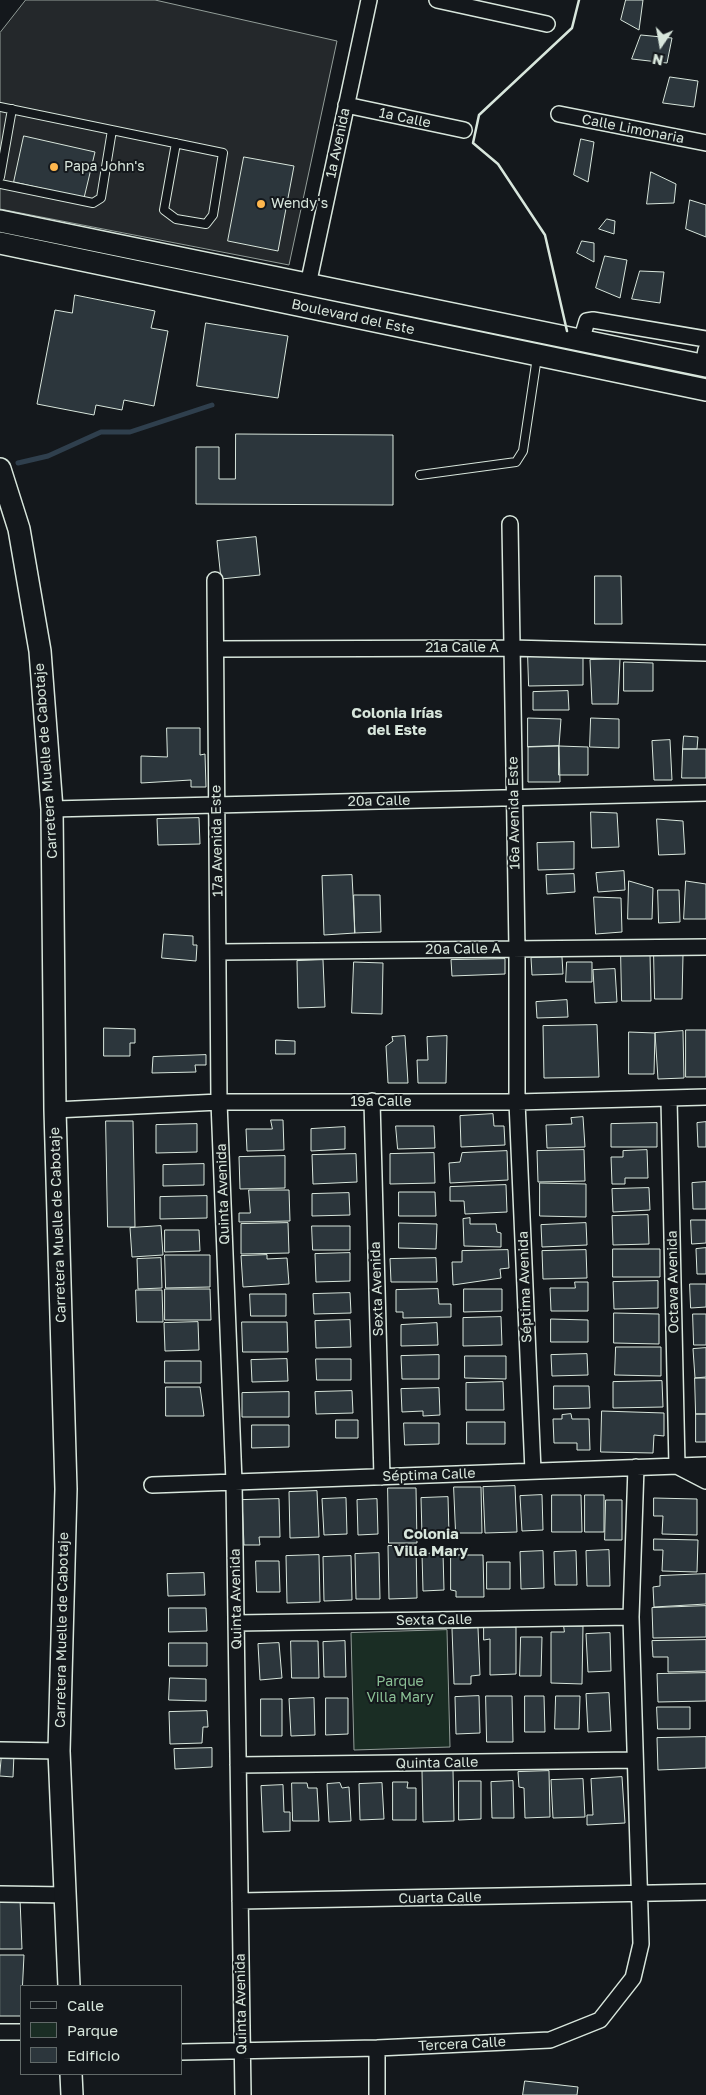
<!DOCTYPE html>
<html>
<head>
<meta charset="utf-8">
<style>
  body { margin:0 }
  #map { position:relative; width:706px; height:2095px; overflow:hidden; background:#14181c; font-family:"Golos Text",sans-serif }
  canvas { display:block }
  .legend { position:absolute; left:20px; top:1985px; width:162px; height:90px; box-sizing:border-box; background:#14181c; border:1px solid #626a69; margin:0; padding:6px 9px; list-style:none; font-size:15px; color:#d8e6dc }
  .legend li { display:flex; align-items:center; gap:10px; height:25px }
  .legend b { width:25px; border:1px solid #626a69 }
  .north { position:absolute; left:636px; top:20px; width:50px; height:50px; -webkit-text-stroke:4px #14181c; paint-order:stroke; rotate:192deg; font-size:14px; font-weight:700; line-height:20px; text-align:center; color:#d8e6dc }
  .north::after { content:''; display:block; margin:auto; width:18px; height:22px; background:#d8e6dc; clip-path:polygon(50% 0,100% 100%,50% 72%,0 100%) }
</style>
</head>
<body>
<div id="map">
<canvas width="706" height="2095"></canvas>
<ul class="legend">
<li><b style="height:6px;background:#14181c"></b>Calle</li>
<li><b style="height:14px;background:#1a2d24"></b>Parque</li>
<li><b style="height:14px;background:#2c363c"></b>Edificio</li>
</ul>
<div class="north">N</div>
</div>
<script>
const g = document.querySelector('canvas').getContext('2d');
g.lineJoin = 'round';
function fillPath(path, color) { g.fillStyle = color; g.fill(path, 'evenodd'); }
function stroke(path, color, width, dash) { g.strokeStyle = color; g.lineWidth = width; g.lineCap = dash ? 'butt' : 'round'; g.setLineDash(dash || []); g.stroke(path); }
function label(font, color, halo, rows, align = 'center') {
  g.font = font + ' "Golos Text",sans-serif'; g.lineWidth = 4; g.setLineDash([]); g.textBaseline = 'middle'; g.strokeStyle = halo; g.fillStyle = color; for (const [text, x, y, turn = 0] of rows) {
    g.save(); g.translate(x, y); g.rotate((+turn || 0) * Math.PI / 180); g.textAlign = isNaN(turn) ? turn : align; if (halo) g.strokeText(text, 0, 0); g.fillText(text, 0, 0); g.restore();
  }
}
const green = new Path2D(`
  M447,1630L450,1747L354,1750L351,1633Z`);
const parking = new Path2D(`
  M26,0H155L337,41L289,265L0,209V33Z`);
const stream = new Path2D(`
  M18,463L48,456L101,432H130L212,405`);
const building = new Path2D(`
  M626,0H643L639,30L621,20Z
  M641,35L672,38L667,63L632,59Z
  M670,77L698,81L694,107L663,103Z
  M24,136L95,152L84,198L14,182Z
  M581,139L594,142L588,182L574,175Z
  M244,157L294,166L278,251L228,241Z
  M651,172L676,184L674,203L647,204Z
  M690,200L706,205V237L686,229Z
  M607,219L615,221L614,234L599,229Z
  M582,241L594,243V262L577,253Z
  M605,256L627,260L620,298L596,288Z
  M640,271L664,272L660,303L632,299Z
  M75,295L155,311L151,328L168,331L154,406L124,400L122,410L96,405L94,415L37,404L55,310L72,313Z
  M206,323L288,336L278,398L197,386Z
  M236,434L393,435V505L196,504V447H219V479H235Z
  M256,537L260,575L221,579L217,541Z
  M595,576H621L622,624H595Z
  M528,655H583V685L529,686Z
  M620,659L618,704H592L590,660Z
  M624,662L653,663V691H624Z
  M568,691L569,710H533V692Z
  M528,718L561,719L559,746L528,747Z
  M591,718L619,719V748L590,747Z
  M167,728H200V755L205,754L206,787H191V780L141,783V756L167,757Z
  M684,736L698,737L697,749H683Z
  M670,740L672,780H654L652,741Z
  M559,746L560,782H528V747Z
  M559,746L588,747V775H559Z
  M683,749H706V778H682Z
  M591,812L617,813L619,847L592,848Z
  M199,818L200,844L158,845L157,819Z
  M657,819L683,821L685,854L659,855Z
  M574,842V869L538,870L537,843Z
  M624,871L625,890L598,892L596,873Z
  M574,874L575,892L547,894L546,875Z
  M352,875L355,933L324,935L322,876Z
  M629,881L653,888L652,919H628Z
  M686,881L706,884V919H684Z
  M658,890H679L680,922L659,923Z
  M354,895H380L381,932L355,933Z
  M594,897L621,898L622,932L596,934Z
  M164,934L193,936V945H197L196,961L162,958Z
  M621,953H650L651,1001H622Z
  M654,955H683L682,999H655Z
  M562,957L563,974L532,975L531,958Z
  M505,959V974L452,976L451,960Z
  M323,960L325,1007L298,1008L297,961Z
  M354,962L383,963L382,1014L352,1013Z
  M567,962H592V982H566Z
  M615,969L617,1002L595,1003L593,970Z
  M567,1000L568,1017L537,1018L536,1002Z
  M597,1025L599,1077L544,1078L543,1026Z
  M104,1028L135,1029V1043H130V1056H104Z
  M686,1030H706V1077H686Z
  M683,1031L684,1078L658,1079L655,1033Z
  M629,1032L655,1033L654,1074H629Z
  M405,1036L408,1083H388L386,1046L393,1041L392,1037Z
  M447,1036L446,1083H418L417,1060H428L427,1037Z
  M276,1040L295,1041V1054H276Z
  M206,1055V1065H195L196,1072L152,1073L153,1057Z
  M493,1114L494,1126H504L505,1145L461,1147L460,1116Z
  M583,1117L585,1147L547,1148L546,1125L572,1124L571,1118Z
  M271,1120H283L284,1150L247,1151L246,1129H272Z
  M106,1121H133L135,1227H108Z
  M706,1122V1147H698L697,1123Z
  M657,1123V1147H611V1124Z
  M197,1124V1152L156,1153V1125Z
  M396,1126H434L435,1148L398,1149Z
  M345,1127V1149L311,1151V1129Z
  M584,1150L585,1181L538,1182L537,1151Z
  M647,1150L648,1178H625V1184H612L611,1157H623V1151Z
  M507,1151L508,1180L450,1183L449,1163L460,1162L462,1153Z
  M434,1153L435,1183L390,1184V1154Z
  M356,1154L357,1182L313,1184L312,1155Z
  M285,1156V1188L240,1189L239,1157Z
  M204,1164V1185L163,1186V1165Z
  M706,1182V1209H693L692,1183Z
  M540,1183L586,1184V1217L540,1216Z
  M506,1185L507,1212L465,1214L464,1201H450V1187Z
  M649,1188L650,1210L613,1212L612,1189Z
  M249,1190H289L290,1221L239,1222V1213H250Z
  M399,1192H435L436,1216H399Z
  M349,1193L350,1215L312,1216V1194Z
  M207,1196V1218L160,1219V1197Z
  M648,1215L649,1244L613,1245L612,1216Z
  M470,1218V1224H496L497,1232L501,1233V1247L464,1246L463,1219Z
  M691,1220H706V1243L692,1244Z
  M288,1223L289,1253L241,1254V1224Z
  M399,1223L437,1224L436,1249L399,1248Z
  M586,1223L587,1245L542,1247L541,1225Z
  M161,1226L163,1255L132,1257L130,1228Z
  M312,1226H350V1250H313Z
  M165,1230H199L200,1251L165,1252Z
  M706,1248V1274H697L696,1249Z
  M613,1249H660V1277H613Z
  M508,1250L509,1268L500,1269L501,1278L453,1285L452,1262H462V1251Z
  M586,1250L587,1278L543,1279L542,1251Z
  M350,1253V1281L316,1282L315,1254Z
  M165,1255H210V1287L166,1288Z
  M267,1255V1259L287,1258L289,1284L243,1287L241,1256Z
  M161,1258L162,1288L138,1289L137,1259Z
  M436,1258L437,1282H391L390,1259Z
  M658,1281V1308L614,1309L613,1282Z
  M575,1282H588V1311H551L550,1288H575Z
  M690,1284H706V1307L691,1308Z
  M165,1289H210L211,1320H165Z
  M438,1289L439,1304H451V1317L403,1318V1312H396V1290Z
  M464,1289H502V1311L464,1312Z
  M136,1290H162L163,1322H137Z
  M350,1293L351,1313L314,1314L313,1294Z
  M250,1294H286V1316H251Z
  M614,1313L659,1314V1344L614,1343Z
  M693,1314H706V1345H694Z
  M501,1317L502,1345L463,1346V1318Z
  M551,1319L588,1320V1342H551Z
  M350,1320L351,1347L316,1348L315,1321Z
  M198,1322L199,1350L165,1351L164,1323Z
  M242,1322H287L288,1352H243Z
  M437,1323L438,1345L401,1346V1325Z
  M616,1347H661V1376L615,1375Z
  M706,1348V1377L695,1378L693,1349Z
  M587,1354L588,1375L552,1376L551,1355Z
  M439,1355V1379H402L401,1356Z
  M465,1356H506V1379L465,1378Z
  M287,1359L288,1381L252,1382L251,1360Z
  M316,1359H351V1380H317Z
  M165,1361H201V1383H165Z
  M695,1378H706V1414H696Z
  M662,1381L663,1407L613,1408V1382Z
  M503,1382L504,1410H466V1383Z
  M554,1386H589L590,1408L554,1409Z
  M166,1387H200L204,1416H166Z
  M439,1388L440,1415L423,1416V1411L402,1412L401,1389Z
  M352,1391L353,1413L316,1414L315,1392Z
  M289,1392V1417H242V1393Z
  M602,1411L664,1413V1436L654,1435L653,1453L601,1452Z
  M571,1414L572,1419H589L590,1450H577V1443H554L553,1419H562V1415Z
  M696,1414H706V1442H696Z
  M336,1420H358V1438H336Z
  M467,1422H505V1444H467Z
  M404,1423H439V1444L405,1445Z
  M252,1425H289V1447L252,1448Z
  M515,1486L517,1532L485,1533L483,1487Z
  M454,1487H481L482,1533H456Z
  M388,1488H416L417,1543H389Z
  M317,1491L319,1537L290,1538L289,1492Z
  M542,1495L543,1530L522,1531L520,1496Z
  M552,1495H581L582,1532H552Z
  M585,1495H604V1532H585Z
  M448,1497L449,1534L422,1535L421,1498Z
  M346,1498L347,1534L324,1535L322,1499Z
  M654,1498L697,1499V1535L662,1534L663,1516H654Z
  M279,1499L280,1537H259L260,1545H244L242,1500Z
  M377,1499L378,1534L358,1535L357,1500Z
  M606,1500H622V1540H605Z
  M654,1539L698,1540L697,1572L662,1571L663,1550H654Z
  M416,1545L417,1598L389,1599L388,1546Z
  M609,1550L610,1586H587L586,1551Z
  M543,1551L544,1588L521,1589L520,1552Z
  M576,1551L577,1585H555L554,1552Z
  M379,1553L380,1599H356L355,1554Z
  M443,1553L444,1590L423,1591L422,1554Z
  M319,1555L320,1602L287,1603L286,1556Z
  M451,1555H483L484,1597H456V1591L451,1590Z
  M351,1556L352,1600L324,1601L323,1557Z
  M256,1561H279L280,1592H257Z
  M487,1562H510V1589H487Z
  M204,1573L205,1595L168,1596L167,1574Z
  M706,1574V1604L654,1607L653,1587L660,1586V1576Z
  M706,1606V1637L653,1638L652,1608Z
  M169,1608H206L207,1631L169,1632Z
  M564,1626H583L582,1684L551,1683V1632H564Z
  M484,1627H516V1674L490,1675V1639L484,1640Z
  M478,1628L480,1675L471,1676V1684H454L452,1629Z
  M610,1633L611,1671L588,1672L586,1634Z
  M521,1637H542L541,1676H520Z
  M706,1640V1671L668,1672V1657H653L652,1641Z
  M291,1641H318L319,1678H292Z
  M345,1641L346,1677H324L323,1642Z
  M169,1643H207V1666H169Z
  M279,1643L282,1678L260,1680L258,1644Z
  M706,1673V1701L658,1702L657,1674Z
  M170,1678L206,1679V1701L169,1700Z
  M609,1693L611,1731L588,1732L586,1694Z
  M479,1696L480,1733L456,1734L455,1697Z
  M486,1696H512L513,1742H487Z
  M525,1696H544L545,1732H525Z
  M556,1696H580L579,1729H555Z
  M314,1698L315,1735L291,1736L289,1699Z
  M326,1698H348V1734L326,1735Z
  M261,1699H282V1736H261Z
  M657,1707H690V1729H658Z
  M207,1711L208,1727H203L202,1743L170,1744L169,1712Z
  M706,1737V1768L658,1770L657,1738Z
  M212,1748V1767L175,1769L174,1749Z
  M2,1753L14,1754L13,1777L0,1776Z
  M453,1770L454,1821L423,1822L422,1771Z
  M549,1771L550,1817L525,1818L524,1788L519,1787L518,1772Z
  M622,1777L625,1823L587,1825V1815H593L591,1779Z
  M583,1779L585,1817L553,1818L551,1780Z
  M459,1781H481V1819L459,1820Z
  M513,1781L514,1818H492L491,1782Z
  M393,1782H408L407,1788H416V1820H393Z
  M292,1783H307L308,1788H317L319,1821H293Z
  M340,1783L342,1788L349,1787L351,1821L329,1822L327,1784Z
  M382,1783L384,1819L360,1820L359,1784Z
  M283,1785L284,1812H290V1831L263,1832L261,1786Z
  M0,1899H20L22,1949H0Z
  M0,1955H24L21,2016H0Z
  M525,2081L578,2087L577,2095H523Z`);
const lane = new Path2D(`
  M0,107L223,153L213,215L206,224L176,219L164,210L176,143
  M0,177L12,109
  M0,184L93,203L101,198L112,130
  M420,475L516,462L523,451L537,357`);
const street = new Path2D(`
  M437,0L547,24
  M346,105L464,130
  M559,114L706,143
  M308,285L369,0
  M581,341L587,321L593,320L706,339
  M703,365L706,350
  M510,524L517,949V1102L533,1471
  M215,580L219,1102L234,1482L243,2095
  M217,649L511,648L706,653
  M52,809L706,793
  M219,952L706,947
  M669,1099L677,1466L706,1481
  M372,1101L382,1477
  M55,1110L219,1102H517L706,1097
  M152,1485L706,1465
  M236,1623L631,1617
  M0,1750L59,1751
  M238,1765L635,1760
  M0,1894L66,1895
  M240,1901L706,1892
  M0,2032H21
  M377,2048V2095
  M181,2052L377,2048L550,2040L600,2020L633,1978L641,1944L631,1617L636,1467`);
const secondary = new Path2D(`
  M0,221L706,366
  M0,243L706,390
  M0,469L19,529L40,651L52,809L55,1110L66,1489L59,1751L69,1986
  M71,2074L72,2095`);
const wall = new Path2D(`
  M567,331L545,235L498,164L473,143L479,115L572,28L579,0`);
const markers = [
  [54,167,5,"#ffb74d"],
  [261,204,5,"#ffb74d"]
];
const streetNames = [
  ["1a Calle",405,118,12],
  ["Calle Limonaria",633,129,11],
  ["1a Avenida",338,143,-78],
  ["Boulevard del Este",353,317,12],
  ["21a Calle A",462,648],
  ["Carretera Muelle de Cabotaje",46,761,-94],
  ["20a Calle",379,801,-1],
  ["16a Avenida Este",514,813,-91],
  ["17a Avenida Este",217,841,-91],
  ["20a Calle A",463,949,-1],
  ["19a Calle",381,1102],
  ["Quinta Avenida",223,1194,-92],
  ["Carretera Muelle de Cabotaje",58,1225,-92],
  ["Octava Avenida",673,1282,-91],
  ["Séptima Avenida",525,1287,-92],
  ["Sexta Avenida",377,1289,-92],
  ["Séptima Calle",429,1475,-2],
  ["Quinta Avenida",236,1599,-91],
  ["Sexta Calle",434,1620,-1],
  ["Carretera Muelle de Cabotaje",62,1630,-89],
  ["Quinta Calle",437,1763,-1],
  ["Cuarta Calle",440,1898,-1],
  ["Quinta Avenida",241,2004,-91],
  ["Tercera Calle",462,2044,-3]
];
const poiNames = [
  ["Papa John's",64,167],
  ["Wendy's",271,204]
];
const parkNames = [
  ["Parque",400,1682],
  ["Villa Mary",400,1698]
];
const neighbourhoodNames = [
  ["Colonia Irías",397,713],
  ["del Este",397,730],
  ["Colonia",431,1534],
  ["Villa Mary",431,1551]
];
fillPath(green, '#1a2d24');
stroke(green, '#939e99', 1);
fillPath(parking, '#24282b');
stroke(parking, '#939e99', 1);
stroke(stream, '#2f3f4d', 5);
fillPath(building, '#2c363c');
stroke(building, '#d8e6dc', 1);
stroke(lane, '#d8e6dc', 10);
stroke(street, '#d8e6dc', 18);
stroke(secondary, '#d8e6dc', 24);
stroke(lane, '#14181c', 8);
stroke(street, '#14181c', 15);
stroke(secondary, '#14181c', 21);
stroke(wall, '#d8e6dc', 2.5);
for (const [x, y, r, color] of markers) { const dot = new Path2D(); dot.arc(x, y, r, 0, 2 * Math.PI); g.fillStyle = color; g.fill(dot); stroke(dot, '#14181c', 2); }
label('14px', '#d8e6dc', '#14181c', streetNames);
label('14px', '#d8e6dc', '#14181c', poiNames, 'left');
label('14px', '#8ac095', '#14181c', parkNames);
label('bold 15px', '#d8e6dc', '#14181c', neighbourhoodNames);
</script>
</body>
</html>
